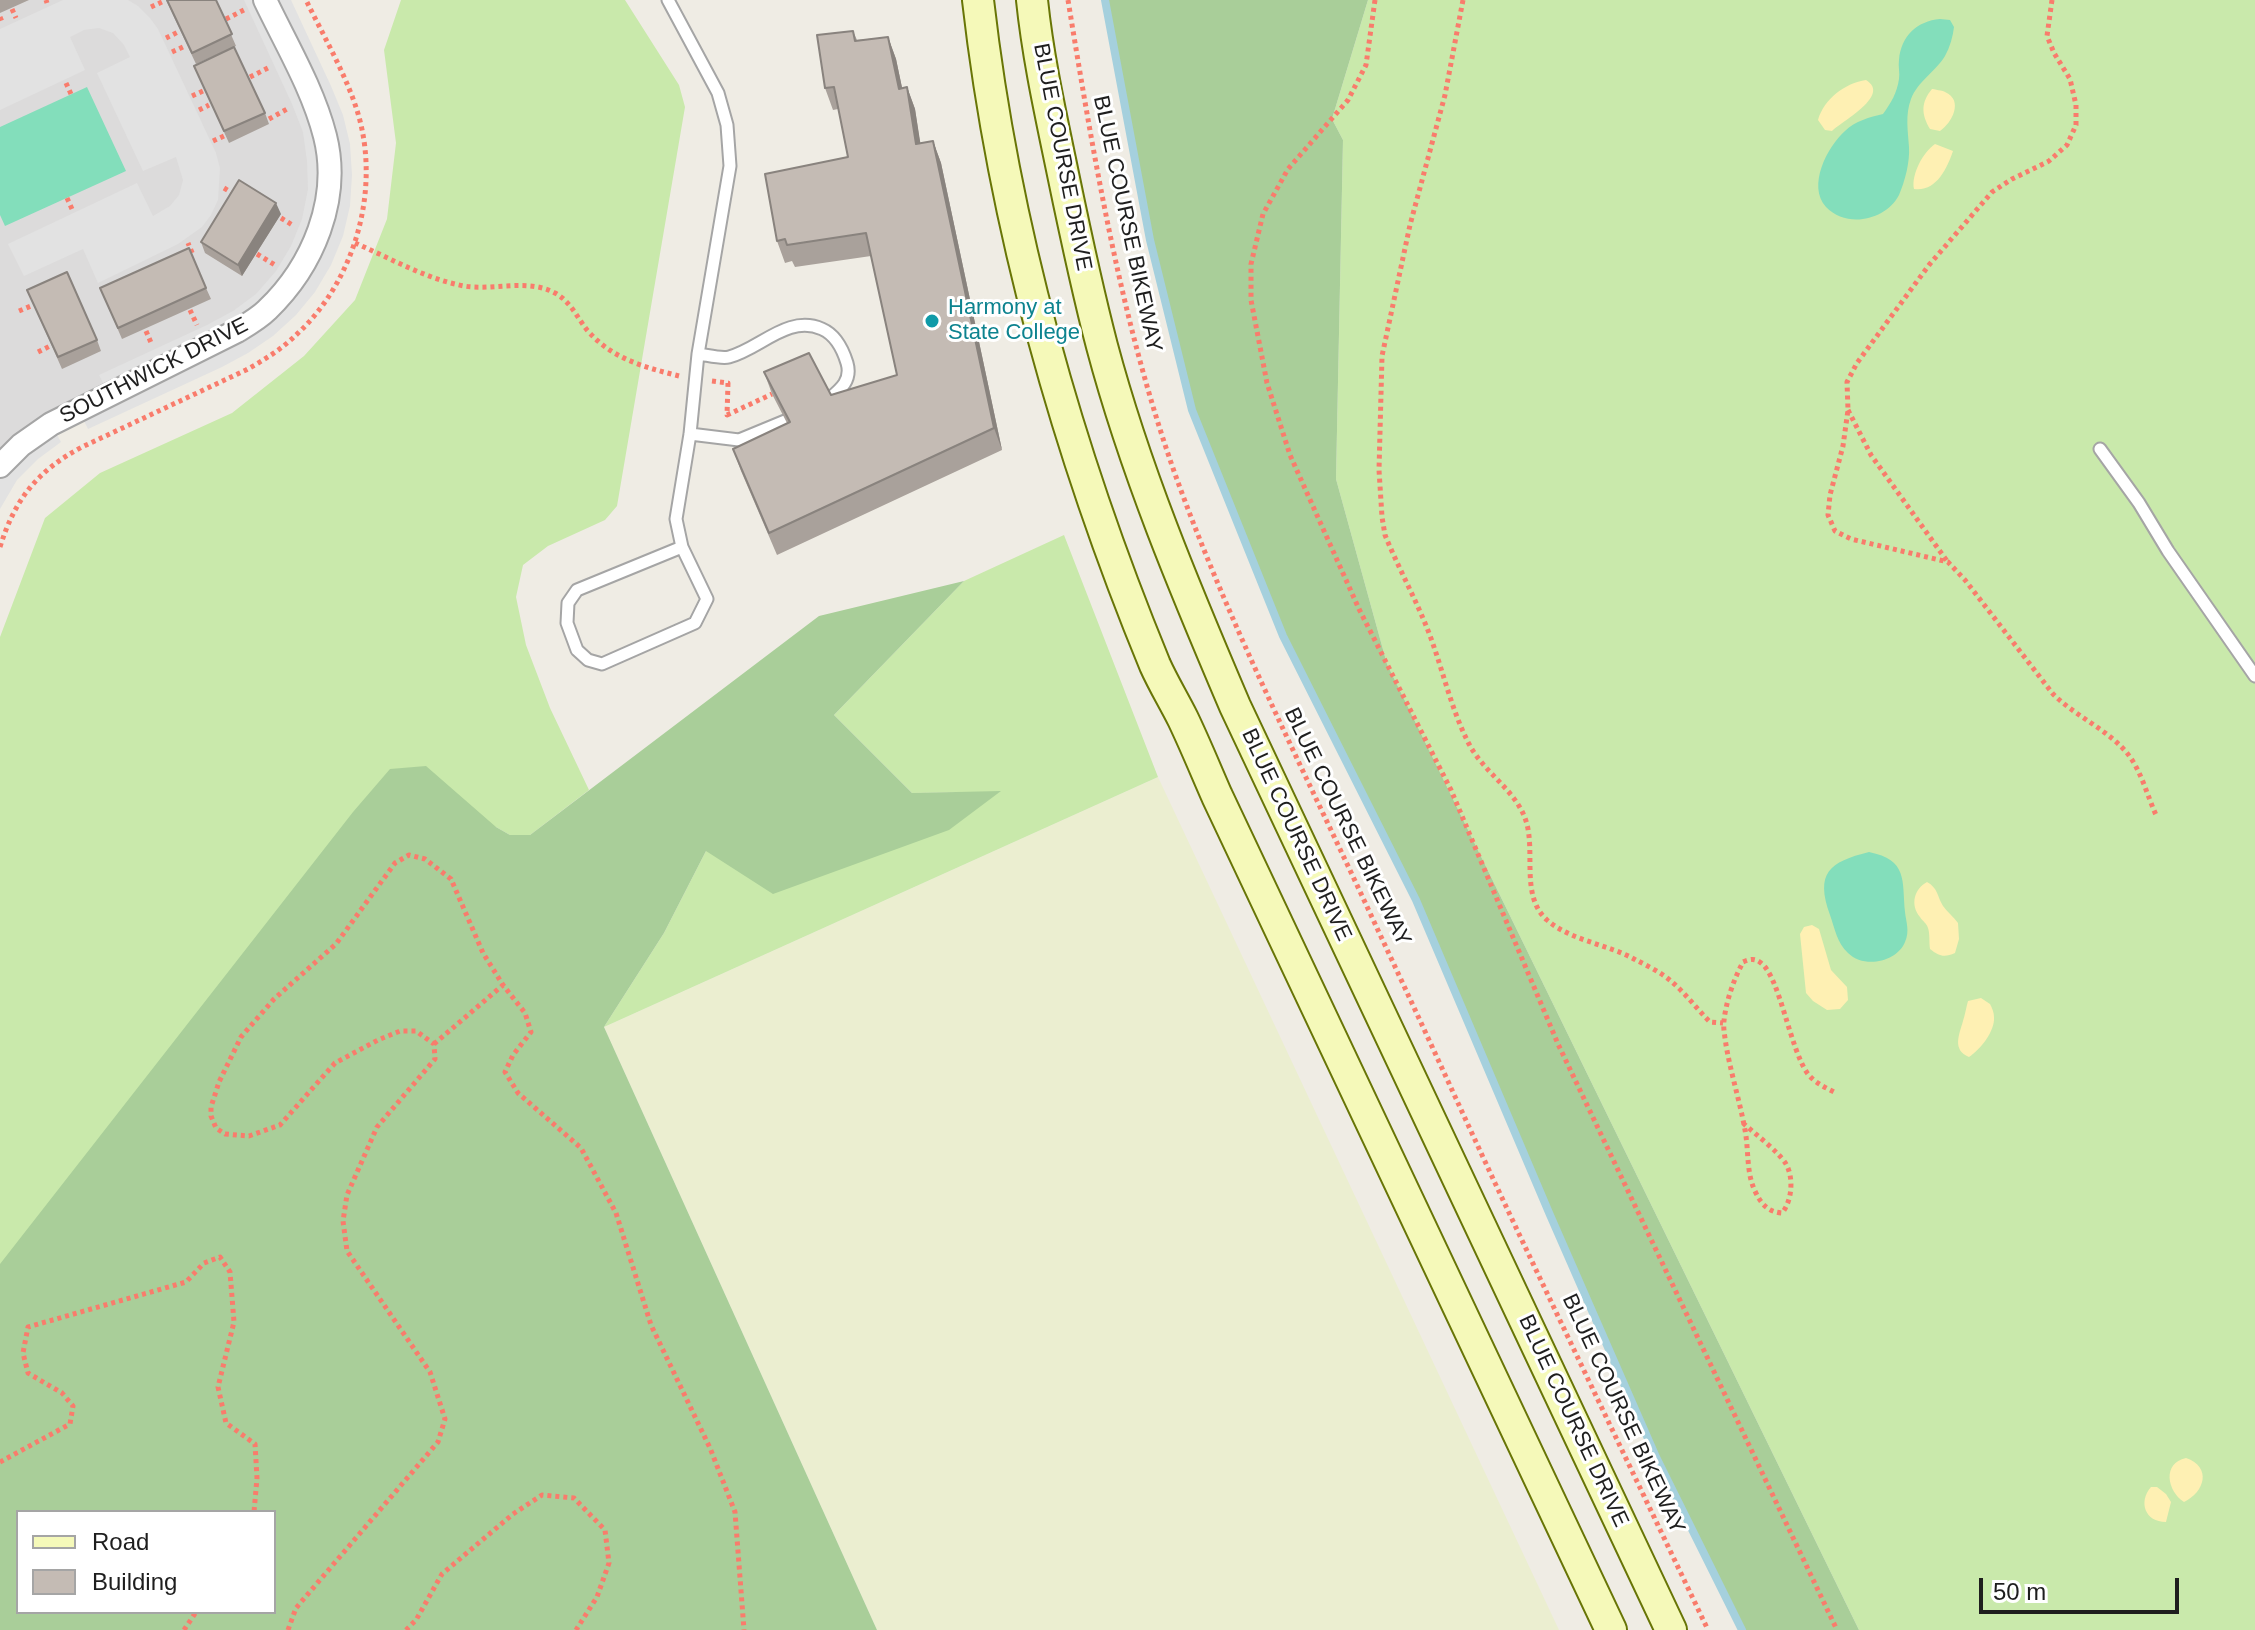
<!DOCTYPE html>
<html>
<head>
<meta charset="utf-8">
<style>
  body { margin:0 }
  #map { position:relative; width:2255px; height:1630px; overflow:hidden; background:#efece4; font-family:Helvetica,sans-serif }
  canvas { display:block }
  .legend { position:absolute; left:16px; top:1510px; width:260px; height:104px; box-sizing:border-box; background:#fff; border:2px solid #a5a5a5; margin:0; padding:10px 14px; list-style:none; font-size:24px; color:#1e1e1e }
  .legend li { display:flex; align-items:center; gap:16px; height:40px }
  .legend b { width:40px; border:2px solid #a5a5a5 }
  .scale { position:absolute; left:1979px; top:1578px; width:200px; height:36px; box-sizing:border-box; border:4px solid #1e1e1e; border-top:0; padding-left:10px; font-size:24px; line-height:28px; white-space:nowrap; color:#1e1e1e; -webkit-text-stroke:6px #fff; paint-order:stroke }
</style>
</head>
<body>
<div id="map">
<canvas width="2255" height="1630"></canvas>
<ul class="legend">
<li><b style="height:10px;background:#f5f9b9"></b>Road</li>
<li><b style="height:22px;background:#c4bbb4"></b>Building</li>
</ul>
<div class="scale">50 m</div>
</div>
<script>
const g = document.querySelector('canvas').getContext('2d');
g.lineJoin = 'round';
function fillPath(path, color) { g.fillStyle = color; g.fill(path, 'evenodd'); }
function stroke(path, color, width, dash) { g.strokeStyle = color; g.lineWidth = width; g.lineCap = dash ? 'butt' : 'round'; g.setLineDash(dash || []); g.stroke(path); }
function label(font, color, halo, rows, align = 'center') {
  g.font = font + ' Helvetica,sans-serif'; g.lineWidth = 6; g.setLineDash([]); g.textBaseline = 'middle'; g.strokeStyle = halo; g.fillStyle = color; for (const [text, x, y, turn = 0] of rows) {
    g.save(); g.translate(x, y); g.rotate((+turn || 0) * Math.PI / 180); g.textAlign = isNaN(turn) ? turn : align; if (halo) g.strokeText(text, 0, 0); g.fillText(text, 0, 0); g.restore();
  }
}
const residential = new Path2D(`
  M0,0H265L317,110L313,247L195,353L0,466Z`);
const farmland = new Path2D(`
  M1158,777L1559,1630H877L604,1027Z`);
const grass = new Path2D(`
  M401,0H625L679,85L685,107L617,506L605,520L548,546L523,565L516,597L526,645L550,708L589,790L530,835H510L496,827L0,1266V637L45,518L100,473L232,413L304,356L355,300L387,219L396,143L384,50Z
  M1368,0H2255V1630H1859L1387,664L1336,479L1343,140L1332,119Z
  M1064,535L1158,777L604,1027L664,933L706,851L999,792L912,793L834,715L964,581Z`);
const forest = new Path2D(`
  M1105,0H1368L1332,119L1343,140L1336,479L1387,664L1859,1630H1742L1656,1457L1550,1215L1416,900L1283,636L1192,410L1150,240Z
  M964,581L834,715L912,793L1001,791L949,830L773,894L706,851L664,933L604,1027L877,1630H0V1264L353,812L390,769L426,766L496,827L510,835H530L819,616ZM274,1512V1612H18V1512Z`);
const sand = new Path2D(`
  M1866,80C1891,95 1844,120 1832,131L1825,130L1818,120C1824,99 1845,83 1866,80Z
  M1932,89C1933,89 1944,91 1945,92C1964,100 1952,123 1940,131L1930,129C1921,114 1921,102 1932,89Z
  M1935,144L1953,151C1947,169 1936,192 1914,189C1911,175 1923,152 1935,144Z
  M1927,882C1938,888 1937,896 1943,906C1947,912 1954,917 1958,923L1959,939L1955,953C1944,958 1939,956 1930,949C1929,942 1930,934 1928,928C1926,922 1923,922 1920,917C1910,905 1914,889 1927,882Z
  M1812,925L1819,929L1831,970L1847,987L1848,1000L1840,1009L1827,1010L1813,1001L1806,993L1800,934L1804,927Z
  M1981,998L1990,1004C1992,1008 1994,1012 1994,1017C1995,1031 1981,1049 1969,1057C1952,1050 1959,1035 1963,1021C1965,1015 1966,1008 1968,1001Z
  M2186,1458C2212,1467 2205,1492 2184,1502C2167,1491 2162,1463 2186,1458Z
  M2151,1487H2157L2166,1494L2171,1502L2166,1522C2145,1522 2138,1502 2151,1487Z`);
const pitch = new Path2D(`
  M1940,19L1950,20L1954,27C1953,36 1950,47 1945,56C1936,71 1918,81 1911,99C1905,115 1908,131 1909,147C1910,162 1905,181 1899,195C1886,220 1847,229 1826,207C1807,186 1827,147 1845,131C1855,121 1870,117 1883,114C1891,103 1897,93 1899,79C1900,73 1898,66 1899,60C1901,36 1917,21 1940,19Z
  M87,87L126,171L5,226L0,215V127Z
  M1869,852C1908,860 1902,880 1905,912C1906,922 1910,931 1905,942C1897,962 1864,969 1848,953C1837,943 1835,929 1830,915C1815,873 1829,862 1869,852Z`);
const parking = new Path2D(`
  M63,0H128L138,6L150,18L158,29L216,153L220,168L218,200L211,215L202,227L178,244L98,283L83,249L24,276L8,244L137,183L153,216L170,206L179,195L183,180L176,157L143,171L97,73L130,57L124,45L113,33L99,28L84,30L70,37L85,70L0,110V29Z
  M244,0H291L331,86L343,115L350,144L352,175L350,206L343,236L331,265L315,292L296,315L273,336L248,353L222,367L88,429L78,409L109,394L99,375L207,325L233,311L256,294L276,271L291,246L302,219L308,189L307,161L303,132L292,104Z
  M51,424L61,442L38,459L17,480L0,509V466Z`);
const stream = new Path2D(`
  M1105,0L1150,240L1192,410L1283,636L1416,900L1550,1215L1656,1457L1742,1630`);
const path = new Path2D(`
  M46,0L47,3
  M1068,0C1094,159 1121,321 1175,474C1231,630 1307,776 1376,926C1416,1011 1455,1097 1495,1183C1565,1332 1637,1481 1708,1630
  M1375,0L1366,65L1348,100L1288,169L1263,214L1251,264V300L1267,383L1290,455L1359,609L1451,790L1558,1044L1837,1630
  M1463,0L1445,95L1410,225L1382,356L1379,470L1382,517L1385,535C1400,572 1421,608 1434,647C1445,679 1453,713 1469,744C1485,774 1516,790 1526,821C1536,852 1520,896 1547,920C1571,941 1608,944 1636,960C1648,966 1662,973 1672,982C1686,994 1697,1009 1710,1022L1723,1023
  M2052,0L2047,36L2054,53L2070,79L2076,105V125L2067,145L2049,161L2012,179L1992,192L1929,265L1857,363L1847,382L1848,410L1843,446L1830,495L1828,515L1835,531L1851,539L1948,562L1965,580L2053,694C2075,716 2107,729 2127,753C2141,770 2147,795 2156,815
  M151,7L164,1
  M12,9L16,18
  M0,17L3,24
  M226,19L244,10
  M166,38L178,32
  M172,52L185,46
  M250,77L270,67
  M66,83L71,94
  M192,96L203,91
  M199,110L209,105
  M269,119L289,108
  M213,141L224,136
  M224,188L237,196
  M67,198L72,209
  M281,218L294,226
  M355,243C390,258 426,279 464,286C493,291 528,278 555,293C570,301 577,317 587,330C612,359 644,367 679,376
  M257,254L275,265
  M188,258L193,255L188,243
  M190,310L197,325
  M19,311L31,306
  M146,331L152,345
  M38,352L50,346
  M712,381L728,383L727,415L772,394
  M1848,410L1871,455L1947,561
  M0,547C15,499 37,471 82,447L246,370C264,360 282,349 296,335C354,282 380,193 359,117C348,78 324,37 306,0
  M434,1044L503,985
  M1743,1123C1754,1133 1779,1152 1786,1164C1794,1178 1792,1201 1782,1213C1768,1212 1761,1204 1755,1191C1746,1172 1749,1151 1745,1130C1740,1102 1731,1074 1726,1045C1725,1037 1723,1028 1724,1021C1726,1001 1734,979 1743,962C1750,959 1755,958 1761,963C1780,977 1790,1050 1808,1074C1814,1082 1824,1087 1834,1092
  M0,1462L70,1424L73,1406L62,1393L28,1373L23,1353L28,1327L186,1282L204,1263L220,1257L230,1272L234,1322L218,1387L226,1423L255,1444L257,1478L254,1512
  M184,1630L196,1612
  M288,1630L296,1608L438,1442L445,1419L430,1372L347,1251L343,1221L347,1195L377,1127L435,1059L434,1044L416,1031H400L378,1040L335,1063L280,1125L249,1136L225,1134L216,1128L211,1116V1107L219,1082L241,1037L274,999L336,944L395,863L409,855L425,859L451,879L483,953L503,985L525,1013L531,1032L513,1055L505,1072L518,1093L581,1148L616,1213L651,1325L710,1448L735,1512L744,1630
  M406,1630L416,1620L442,1574L513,1514L542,1495L574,1498L605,1530L609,1563L597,1597L576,1630`);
const lane = new Path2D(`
  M668,0L718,93L727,125L730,166L698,354L690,434L676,519L682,547L707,599L695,623L602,664L588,660L577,650L567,623L568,603L577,590L682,547
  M698,354C707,355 721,359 729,357C760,349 788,314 822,329C836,335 843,350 847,363C852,380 841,389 829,399
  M690,434L739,440L785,421
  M2100,449L2139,503L2168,551L2255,676`);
const street = new Path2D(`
  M0,466L21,445L51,424L237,331C247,325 259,318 267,310C313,266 341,199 325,136C313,89 286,44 265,0`);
const secondary = new Path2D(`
  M978,0C1004,227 1068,454 1155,665C1163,683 1174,701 1183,719C1195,744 1206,771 1217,796L1611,1630
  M1032,0C1038,58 1051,116 1063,174C1075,232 1087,289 1102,346C1135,470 1185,589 1235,706L1671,1630`);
const wall = new Path2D(`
  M0,0H29L0,13Z
  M166,0H216L236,46L196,64Z
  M853,31L857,40L888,37L896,59L902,88L907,87L915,109L920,143L933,141L941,163L1002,450L777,555L741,471L733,449L787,423L772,394L764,372L831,395L897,375L871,256L795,267L792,261L785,263L777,241L848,157L838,109L833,110L825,88Z
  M194,66L265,113L269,124L229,143Z
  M281,214L242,276L205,253L201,242Z
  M100,288H206L211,299L122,339Z
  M27,290L97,340L101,351L62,369Z`);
const shadedWall = new Path2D(`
  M888,37L896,59L907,111L899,89Z
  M907,87L915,109L924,166L916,144Z
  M933,141L941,163L1002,450L994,428Z
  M276,203L281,214L242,276L238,265Z`);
const building = new Path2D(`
  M167,0H216L232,34L192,53Z
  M853,31L855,41L888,37L899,89L907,87L916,144L933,141L994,428L769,533L733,449L790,422L764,372L809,353L831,395L897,375L866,233L787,245L785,239L777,241L765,174L848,157L834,87L825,88L817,35Z
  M234,47L265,113L224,131L194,66Z
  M239,180L276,203L238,265L201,242Z
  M189,248L206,288L118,328L100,288Z
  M67,272L97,340L58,357L27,290Z`);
const markers = [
  [932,321,8,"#0f9aa8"]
];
const streetNames = [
  ["BLUE COURSE DRIVE",1062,157,79],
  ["BLUE COURSE BIKEWAY",1127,224,78],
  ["SOUTHWICK DRIVE",154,371,-27],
  ["BLUE COURSE BIKEWAY",1347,827,64],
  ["BLUE COURSE DRIVE",1296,835,65],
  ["BLUE COURSE BIKEWAY",1623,1414,65],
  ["BLUE COURSE DRIVE",1573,1421,65]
];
const cultureNames = [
  ["Harmony at",948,308],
  ["State College",948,333]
];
fillPath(residential, '#dcdbdb');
fillPath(farmland, '#ebeed0');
fillPath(grass, '#c9e9ab');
fillPath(forest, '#a9ce99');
fillPath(sand, '#fef0b3');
fillPath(pitch, '#83debb');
fillPath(parking, '#e2e2e2');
stroke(stream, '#a5d0dd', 8);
stroke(lane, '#a5a5a5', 15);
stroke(street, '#a5a5a5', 26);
stroke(secondary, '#687506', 34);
stroke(path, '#f97c6c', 5, [4, 4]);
stroke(lane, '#fff', 11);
stroke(street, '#fff', 22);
stroke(secondary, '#f5f9b9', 30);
fillPath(wall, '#a9a19b');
fillPath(shadedWall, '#89837e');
fillPath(building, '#c4bbb4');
stroke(building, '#89837e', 2);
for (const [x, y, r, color] of markers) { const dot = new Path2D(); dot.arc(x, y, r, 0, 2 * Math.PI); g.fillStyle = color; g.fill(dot); stroke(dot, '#fff', 3); }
label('22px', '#1e1e1e', '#fff', streetNames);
label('22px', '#0d838f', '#fff', cultureNames, 'left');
</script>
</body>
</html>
